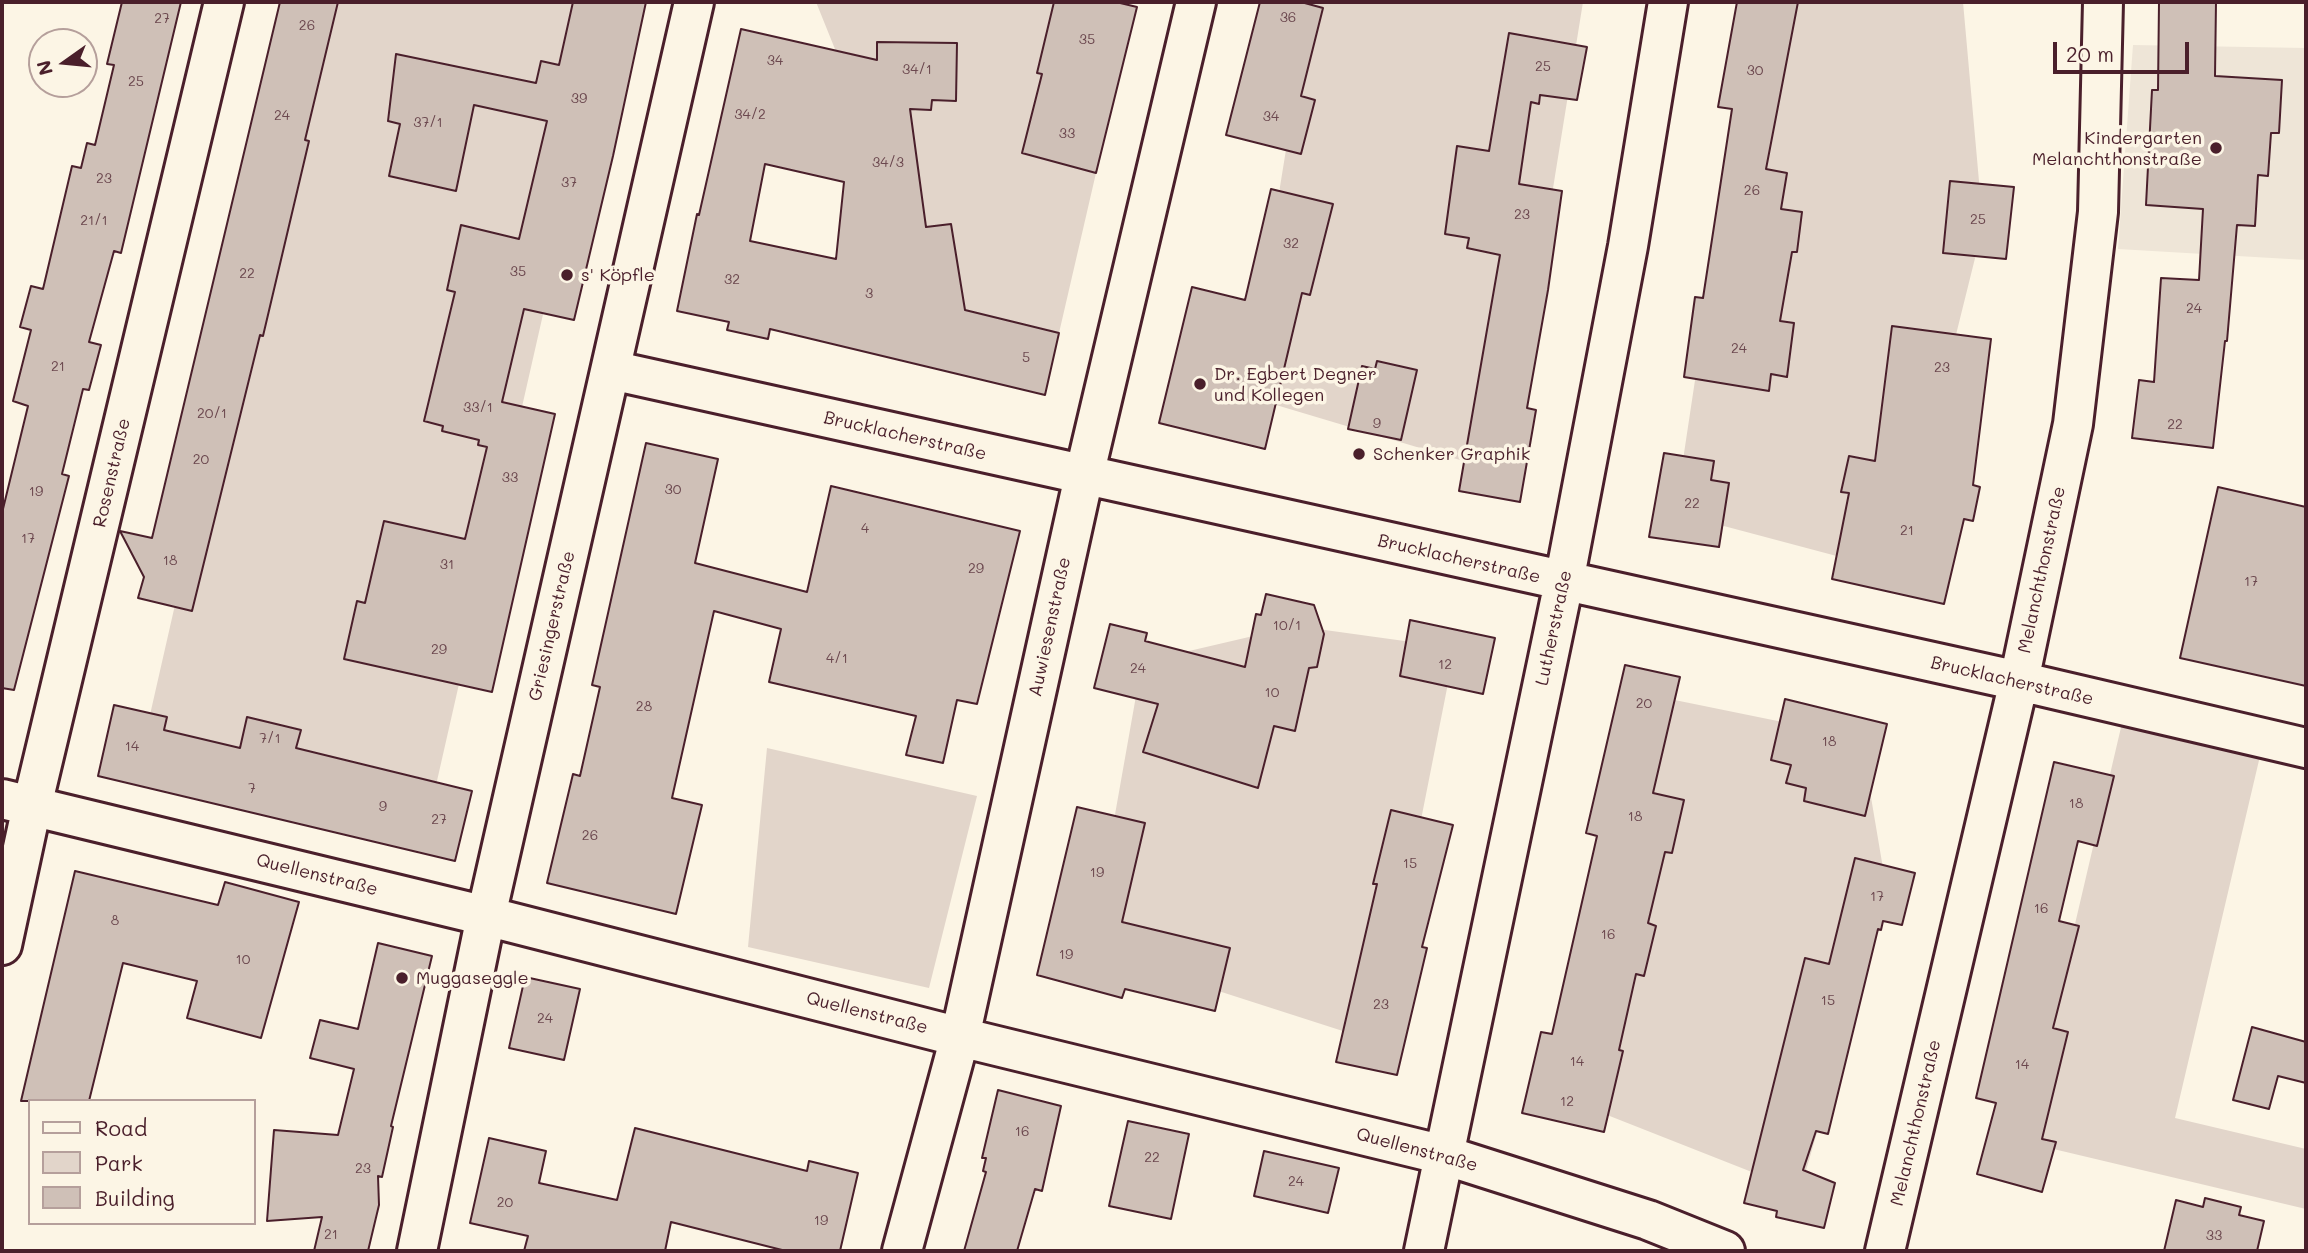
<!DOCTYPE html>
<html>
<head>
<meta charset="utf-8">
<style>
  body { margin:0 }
  #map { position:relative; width:2308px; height:1253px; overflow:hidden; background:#fcf5e5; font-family:Mali,sans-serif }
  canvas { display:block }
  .frame { position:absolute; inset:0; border:4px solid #4a1f2b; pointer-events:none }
  .legend { position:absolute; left:28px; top:1099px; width:228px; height:126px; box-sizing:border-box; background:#fcf5e5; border:2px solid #b59f9b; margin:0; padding:9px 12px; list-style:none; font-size:21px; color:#4a1f2b }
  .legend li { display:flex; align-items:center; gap:14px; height:35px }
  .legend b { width:35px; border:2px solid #b59f9b }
  .north { position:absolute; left:28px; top:28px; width:70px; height:70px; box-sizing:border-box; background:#fcf5e5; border:2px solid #b59f9b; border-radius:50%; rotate:255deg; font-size:19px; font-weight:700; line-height:28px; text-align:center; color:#4a1f2b }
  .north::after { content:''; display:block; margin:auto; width:24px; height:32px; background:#4a1f2b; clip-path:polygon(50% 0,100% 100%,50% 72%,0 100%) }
  .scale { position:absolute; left:2053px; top:42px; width:136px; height:32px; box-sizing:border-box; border:4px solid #4a1f2b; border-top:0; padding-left:9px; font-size:21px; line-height:24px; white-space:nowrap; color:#4a1f2b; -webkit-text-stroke:5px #fcf5e5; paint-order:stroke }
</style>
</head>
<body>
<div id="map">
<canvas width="2308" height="1253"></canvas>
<div class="frame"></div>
<ul class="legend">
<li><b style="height:9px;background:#fcf5e5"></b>Road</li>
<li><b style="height:19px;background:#e2d5ca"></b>Park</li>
<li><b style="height:19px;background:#cfc0b7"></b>Building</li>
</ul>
<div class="north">N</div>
<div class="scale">20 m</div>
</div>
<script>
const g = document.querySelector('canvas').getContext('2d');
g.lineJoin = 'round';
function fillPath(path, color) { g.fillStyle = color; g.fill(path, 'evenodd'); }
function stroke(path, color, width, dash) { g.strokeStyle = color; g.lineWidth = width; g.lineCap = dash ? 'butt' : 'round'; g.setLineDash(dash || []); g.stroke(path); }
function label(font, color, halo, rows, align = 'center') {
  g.font = font + ' Mali,sans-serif'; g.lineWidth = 7; g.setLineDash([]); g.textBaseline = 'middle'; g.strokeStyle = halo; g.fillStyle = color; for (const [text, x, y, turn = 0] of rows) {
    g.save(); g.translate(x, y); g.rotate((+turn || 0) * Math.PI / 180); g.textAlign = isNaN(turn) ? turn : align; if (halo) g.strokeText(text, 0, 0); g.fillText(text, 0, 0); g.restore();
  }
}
const built = new Path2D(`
  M2133,45L2306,48V260L2118,249Z`);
const green = new Path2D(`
  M312,2H614L429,816L142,750Z
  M816,2H1119L1116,16L1047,134L1096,173L1059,333L971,346L887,178Z
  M1310,2H1583L1507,474L1246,396Z
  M1752,2H1963L1983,226L1944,383L1923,579L1675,513Z
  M1296,626L1455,648L1377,1042L1091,950L1142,662Z
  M1655,696L1861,738L1887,892L1800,1191L1564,1098Z
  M2126,706L2264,739L2175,1118L2306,1149V1209L2024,1142Z
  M767,748L977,796L929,988L748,947Z`);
const building = new Path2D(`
  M122,2H181L121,253L114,251L89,342L101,345L89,390L83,389L62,474L69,476L14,690L2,688V513L28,406L13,401L31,330L20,327L31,286L43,289L72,166L81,168L87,143L95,145L114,65L107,64Z
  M280,2H338L305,140L309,141L263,336L260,335L192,611L138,598L144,577L120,531L152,538Z
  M573,2H646L613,156L574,320L524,309L502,402L555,414L492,692L344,659L357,601L365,603L384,521L465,539L487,447L478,445L479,440L442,431L443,426L424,421L455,292L447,290L461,225L519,239L547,121L474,105L456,191L389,176L400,124L388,121L396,54L536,83L541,61L559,65Z
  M1054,2H1116L1137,7L1096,173L1022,153L1042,74L1037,73Z
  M1260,2H1301L1323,8L1301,96L1315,100L1301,154L1226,135Z
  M1737,2H1798L1766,169L1787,173L1781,209L1802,212L1797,252H1792L1780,321L1794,323L1787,377L1771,374L1769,391L1684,377L1695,297L1703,298L1732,109L1718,107Z
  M2159,2H2216L2215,76L2282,80L2279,133H2271L2268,176L2258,175L2255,226L2237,225L2227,341H2225L2213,448L2132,438L2139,380L2154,382L2161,278L2199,280L2203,209L2146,205L2152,90H2158Z
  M741,29L877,60V42L957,43L956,101L932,100L931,110L910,109L926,227L951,224L965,310L1059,333L1045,395L770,329L768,339L727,330L729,322L677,311L697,214L699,215ZM765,164L844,182L836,259L750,241Z
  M1509,33L1587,47L1577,100L1540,95L1539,104L1531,102L1519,184L1562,191L1548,290L1527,408L1536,410L1520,502L1459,491L1500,255L1467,248L1469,238L1445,234L1457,146L1489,151Z
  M1950,181L2014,187L2006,259L1943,253Z
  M1271,189L1333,204L1310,295L1302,293L1265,449L1159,423L1192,287L1245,300Z
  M1892,326L1991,339L1973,485L1980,487L1973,521L1964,519L1944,604L1832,579L1849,493L1841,492L1849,456L1875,461Z
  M1377,361L1417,370L1401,440L1348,429L1362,366L1375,369Z
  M646,443L718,459L695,563L807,592L831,486L1020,531L977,704L957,700L943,763L906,755L916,716L769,682L781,629L714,611L672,798L702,805L676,914L547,883L573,774L580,776L600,687L592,685Z
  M1664,453L1714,461L1711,480L1729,483L1719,547L1649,537Z
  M2218,487L2306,507V686L2180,658Z
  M1266,594L1314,605L1324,634L1317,667L1309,668L1295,731L1274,726L1258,788L1143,752L1158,704L1094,688L1110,624L1147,633L1145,641L1245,667L1256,614L1261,615Z
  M1410,620L1495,638L1483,694L1400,676Z
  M1625,665L1680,677L1653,793L1684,800L1672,853L1665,852L1648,923L1656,926L1644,976L1636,974L1619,1050L1623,1051L1604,1132L1522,1113L1541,1032L1552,1034L1597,836L1586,833Z
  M1785,699L1887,724L1865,816L1804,801L1806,788L1786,783L1791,765L1771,760Z
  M114,705L167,717L164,730L240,748L247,717L301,730L296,748L472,791L455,861L98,776Z
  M2054,762L2114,776L2097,846L2078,841L2059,921L2079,926L2053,1028L2068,1032L2042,1139L2056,1142L2042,1192L1977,1174L1996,1103L1976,1098Z
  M1077,807L1145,823L1122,922L1230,948L1215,1011L1125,989L1122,998L1037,975Z
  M1391,810L1453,825L1422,947L1427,948L1397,1075L1336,1062L1377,884H1373Z
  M1855,858L1915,873L1902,925L1883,921L1881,930L1878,929L1828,1134L1816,1131L1803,1170L1835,1183L1824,1228L1776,1217L1777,1211L1744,1203L1805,958L1829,964Z
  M75,871L218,905L225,882L299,902L261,1038L187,1018L197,981L123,963L89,1101H21Z
  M378,943L432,956L391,1126L393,1127L382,1177L378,1176L379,1205L368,1251H314L322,1217L267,1221L274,1130L338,1135L354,1069L310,1058L320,1020L358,1029Z
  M525,977L580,989L564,1060L509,1048Z
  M2252,1027L2306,1042V1083L2278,1076L2269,1109L2233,1100Z
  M998,1090L1061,1106L1042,1191L1035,1189L1017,1251H964L986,1172L983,1171L986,1158H982Z
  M1128,1121L1189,1134L1171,1219L1109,1206Z
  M635,1128L807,1171L809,1161L858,1173L840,1251H786L671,1222L665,1251H524L528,1236L470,1223L489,1138L546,1151L539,1183L617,1200Z
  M1264,1151L1339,1168L1328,1213L1254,1196Z
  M2205,1198L2241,1207L2239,1215L2264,1221L2257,1251H2164L2176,1200L2203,1207Z`);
const street = new Path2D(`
  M611,370L2019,681L2306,748
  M2,799L486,916L960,1037L1444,1155L1648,1220L1725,1251
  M2,945L32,806L224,2
  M417,1251L486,916L694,2
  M902,1251L960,1037L1084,476L1196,2
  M1424,1251L1564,582L1628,246L1668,2
  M1885,1251L2019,681L2073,424L2098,212L2103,2`);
const markers = [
  [2216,148,7,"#4a1f2b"],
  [567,275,7,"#4a1f2b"],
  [1200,384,7,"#4a1f2b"],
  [1359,454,7,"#4a1f2b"],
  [402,978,7,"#4a1f2b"]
];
const numberNames = [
  ["36",1288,18],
  ["27",162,19],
  ["26",307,26],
  ["35",1087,40],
  ["34",775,61],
  ["25",1543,67],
  ["34/1",917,70],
  ["30",1755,71],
  ["25",136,82],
  ["39",579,99],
  ["34/2",750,115],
  ["24",282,116],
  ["34",1271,117],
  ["37/1",428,123],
  ["33",1067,134],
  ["34/3",888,163],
  ["23",104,179],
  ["37",569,183],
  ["26",1752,191],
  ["23",1522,215],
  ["25",1978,220],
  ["21/1",94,221],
  ["32",1291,244],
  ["35",518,272],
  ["22",247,274],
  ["32",732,280],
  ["3",869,294],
  ["24",2194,309],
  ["24",1739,349],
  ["5",1026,358],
  ["21",58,367],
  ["23",1942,368],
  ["33/1",478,408],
  ["20/1",212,414],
  ["9",1377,424],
  ["22",2175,425],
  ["20",201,460],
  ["33",510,478],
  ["30",673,490],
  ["19",36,492],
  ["22",1692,504],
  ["4",865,529],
  ["21",1907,531],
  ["17",28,539],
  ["18",170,561],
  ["31",447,565],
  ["29",976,569],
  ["17",2251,582],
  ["10/1",1287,626],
  ["29",439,650],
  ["4/1",837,659],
  ["12",1445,665],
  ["24",1138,669],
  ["10",1272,693],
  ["20",1644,704],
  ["28",644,707],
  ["7/1",270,739],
  ["18",1829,742],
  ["14",132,747],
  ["7",252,789],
  ["18",2076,804],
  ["9",383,807],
  ["18",1635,817],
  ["27",439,820],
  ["26",590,836],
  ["15",1410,864],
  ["19",1097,873],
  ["17",1877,897],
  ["16",2041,909],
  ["8",115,921],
  ["16",1608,935],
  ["19",1066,955],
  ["10",243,960],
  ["15",1828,1001],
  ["23",1381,1005],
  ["24",545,1019],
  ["14",1577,1062],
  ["14",2022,1065],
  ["12",1567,1102],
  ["16",1022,1132],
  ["22",1152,1158],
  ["23",363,1169],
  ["24",1296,1182],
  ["20",505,1203],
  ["19",821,1221],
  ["21",331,1235],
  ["33",2214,1236]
];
const poiNames = [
  ["Kindergarten",2202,138,"right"],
  ["Melanchthonstraße",2202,159,"right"],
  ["s' Köpfle",581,275],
  ["Dr. Egbert Degner",1214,374],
  ["und Kollegen",1214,395],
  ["Schenker Graphik",1373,454],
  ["Muggaseggle",416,978]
];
const streetNames = [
  ["Brucklacherstraße",905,436,13],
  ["Rosenstraße",112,473,-77],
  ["Brucklacherstraße",1459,559,13],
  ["Melanchthonstraße",2042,570,-78],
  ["Griesingerstraße",552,626,-77],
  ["Auwiesenstraße",1050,627,-78],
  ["Lutherstraße",1554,628,-78],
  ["Brucklacherstraße",2012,681,13],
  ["Quellenstraße",317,875,14],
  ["Quellenstraße",867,1013,14],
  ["Melanchthonstraße",1916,1123,-77],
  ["Quellenstraße",1417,1150,15]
];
fillPath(built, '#eee5d7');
fillPath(green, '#e2d5ca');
fillPath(building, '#cfc0b7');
stroke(building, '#4a1f2b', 2);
stroke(street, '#4a1f2b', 44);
stroke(street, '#fcf5e5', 38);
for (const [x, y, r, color] of markers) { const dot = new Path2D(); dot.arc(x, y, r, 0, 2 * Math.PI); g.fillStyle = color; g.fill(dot); stroke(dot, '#fcf5e5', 2.5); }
label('14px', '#6b474e', null, numberNames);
label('18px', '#4a1f2b', '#fcf5e5', poiNames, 'left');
label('18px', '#4a1f2b', '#fcf5e5', streetNames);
</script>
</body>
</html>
